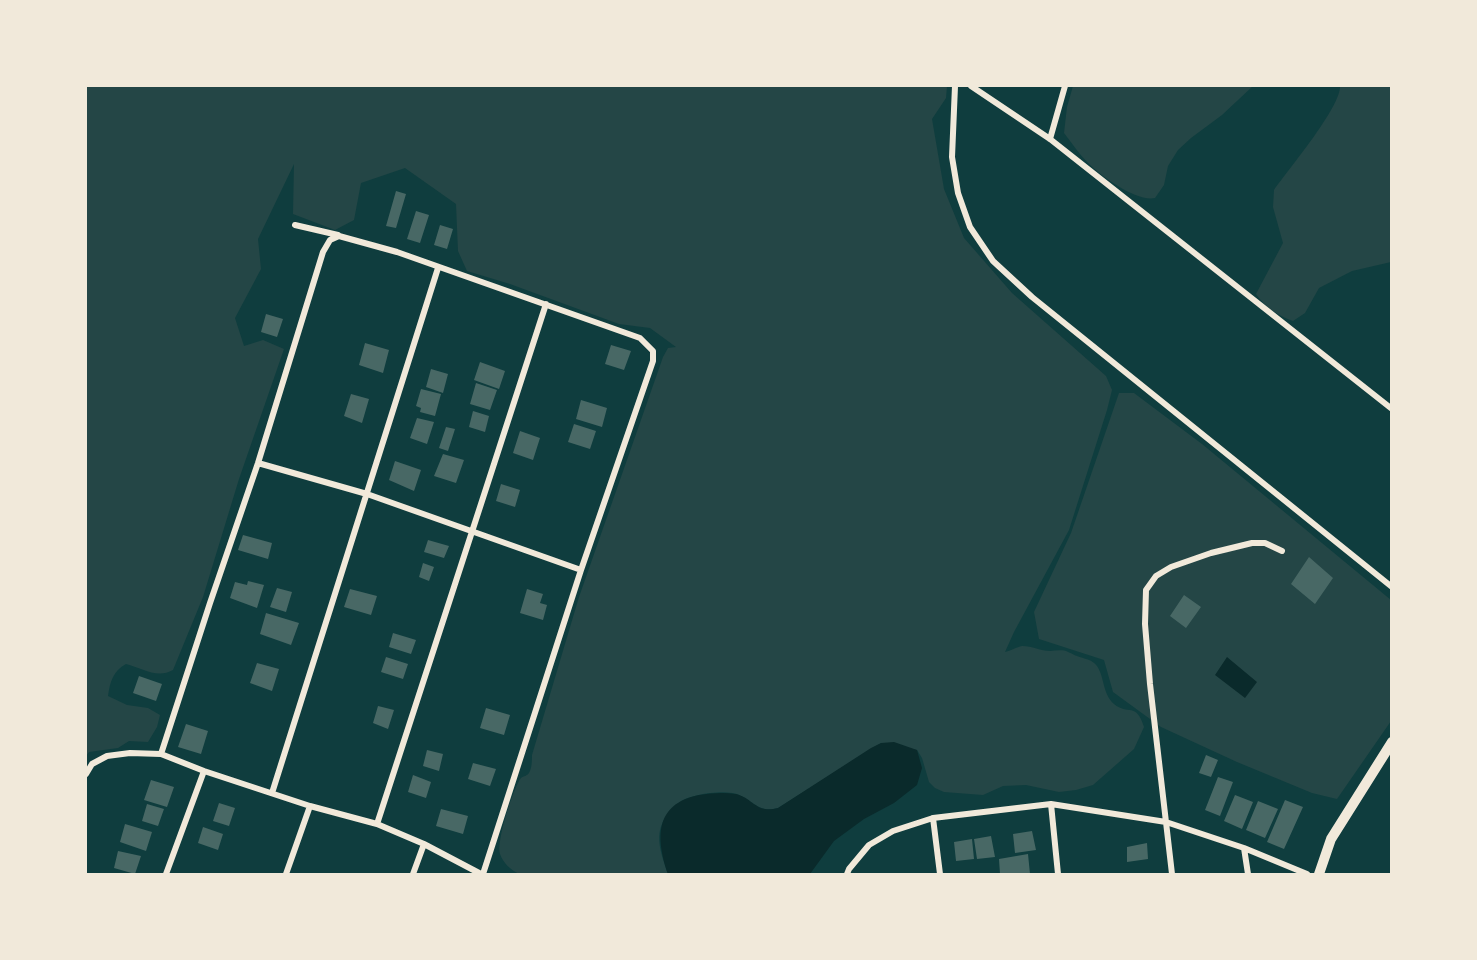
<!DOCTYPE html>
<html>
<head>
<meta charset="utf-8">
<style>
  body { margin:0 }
  #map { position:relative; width:1477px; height:960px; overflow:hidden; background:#0f3d3e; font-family:"Varela Round",sans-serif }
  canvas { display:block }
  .frame { position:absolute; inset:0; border:87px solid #f1e9da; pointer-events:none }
</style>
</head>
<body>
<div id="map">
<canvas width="1477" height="960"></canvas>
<div class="frame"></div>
</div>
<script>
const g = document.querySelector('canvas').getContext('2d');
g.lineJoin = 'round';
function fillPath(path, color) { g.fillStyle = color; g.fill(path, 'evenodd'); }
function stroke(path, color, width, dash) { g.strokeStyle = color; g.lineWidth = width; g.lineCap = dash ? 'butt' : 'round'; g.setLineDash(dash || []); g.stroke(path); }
const green = new Path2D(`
  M86,86H947L946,98L932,119L944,189L964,238L1012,293L1106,376L1112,390L1107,410L1069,530L1014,632L1005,652C1010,651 1017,647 1022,646C1032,646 1041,651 1050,651C1056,651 1062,649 1068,652C1069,652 1076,656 1077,656C1084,659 1092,659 1097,666C1105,678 1102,693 1114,704C1128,716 1136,701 1144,727L1134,749L1093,785L1076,790L1059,792L1026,785L1003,786L983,795L944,792L935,788L929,782L922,758L917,750L881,743L778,808C758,813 755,802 739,795C727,789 691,794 680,802C674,806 664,818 662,824C655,840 663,859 668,874H519C511,870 503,863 500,854C496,842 513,788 521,778C524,776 527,776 529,773C532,768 532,760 532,755L579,597L663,357L668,348L676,347L650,328L619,324L510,284L467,271L458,251L456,204L405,168L361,183L354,220L335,230L293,214L294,164L258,239L261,269L235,318L244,346L263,340L284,349L239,479L203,597L173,670C157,679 142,668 126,664C113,671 110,682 108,696L127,705L148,708L160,715L157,727L148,742L129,741L118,748L89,752L86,756Z
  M1073,86H1253L1222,115L1191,138L1178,150L1168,166L1164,185L1155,198C1137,202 1102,177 1088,163C1079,154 1072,143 1064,133L1067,107Z
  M1340,86H1391V262L1352,271L1319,288L1305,313L1293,321C1277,315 1266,308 1256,294L1283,243L1273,207L1274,190C1288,170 1341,107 1340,86Z
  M1119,393H1134L1202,444L1391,600V721L1337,799L1312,793L1237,762L1161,727L1113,692L1104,660L1039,639L1034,612L1071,533Z`);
const water = new Path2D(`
  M1227,657L1257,682L1245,698L1215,675Z
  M894,742L917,750L922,768L917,785L894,803L864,819L834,841L810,874H668C656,839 654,804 699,795C711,793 724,792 736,794C753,798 756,814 778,808L871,748L881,743Z`);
const building = new Path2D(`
  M396,191L406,194L396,228L386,226Z
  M416,211L429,215L420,243L407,239Z
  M440,225L453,229L447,249L434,245Z
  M266,314L283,319L277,337L261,332Z
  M365,343L389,350L383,373L359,365Z
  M611,345L631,351L624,370L605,364Z
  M480,362L505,371L499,389L474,380Z
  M431,369L448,374L443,393L426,387Z
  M476,383L497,390L490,410L470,404Z
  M421,389L441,394L435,416L420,412L421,408L416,406Z
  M351,394L369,399L362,423L344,416Z
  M581,400L607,408L602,427L576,419Z
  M473,411L489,416L485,432L469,427Z
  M417,418L434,422L427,444L410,438Z
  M574,424L596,431L590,449L568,442Z
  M446,427L455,429L448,451L439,448Z
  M520,431L540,438L533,460L513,453Z
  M443,454L464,460L456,483L434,476Z
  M395,461L421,470L414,491L389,480Z
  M501,484L520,490L515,507L496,501Z
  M243,535L272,543L268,559L238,550Z
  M428,540L449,546L444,558L424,552Z
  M1309,557L1333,578L1315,604L1291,584Z
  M423,563L434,567L429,581L419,577Z
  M248,581L264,585L257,608L230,598L235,582L247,585Z
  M277,588L292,592L286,612L270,607Z
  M350,589L377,596L371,615L344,607Z
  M527,589L543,594L540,603L547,605L543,620L520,613Z
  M1184,595L1201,607L1186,628L1170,616Z
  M266,613L299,623L291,645L260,634Z
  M393,633L416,640L411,654L389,647Z
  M386,657L408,664L403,679L381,672Z
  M257,663L279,669L272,691L250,683Z
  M139,676L162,684L156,701L133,693Z
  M378,706L394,710L388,729L373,723Z
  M486,708L510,715L504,735L480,728Z
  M186,724L208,731L201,754L178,747Z
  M427,750L443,754L439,771L423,766Z
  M1206,755L1218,760L1211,777L1199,773Z
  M473,763L496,769L490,786L468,779Z
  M413,775L431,782L426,798L408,792Z
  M1218,777L1233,782L1220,816L1205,810Z
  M151,780L174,787L167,807L144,800Z
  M1235,795L1253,802L1242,829L1224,821Z
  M1285,800L1303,807L1284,849L1267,842Z
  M1258,801L1278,809L1265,838L1246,830Z
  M219,803L235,808L229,826L213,821Z
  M147,804L164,809L158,826L142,821Z
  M441,809L468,816L463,834L436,826Z
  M125,824L152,832L146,851L120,842Z
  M203,827L223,834L218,850L198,843Z
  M1032,831L1036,850L1015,853L1013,834Z
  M991,836L995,857L977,859L974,839Z
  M972,839L974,859L956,861L954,842Z
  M1147,843L1148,859L1127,862V847Z
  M118,851L141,856L135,874L114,868Z
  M1028,854L1030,874H1000L999,859Z`);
const minor = new Path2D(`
  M955,86L952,157L958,193L970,227L993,261L1032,297L1392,587
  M971,86L1050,139L1392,409
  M1050,139L1065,86
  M295,225L338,235
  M258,463L367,494L581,570
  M161,754L210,603L258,463L323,252L330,240L339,236L397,252L640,338L653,351V361L581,570L483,874
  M86,774L92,764L107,756L130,753L161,754L204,771L310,806L377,824L424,844L481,874
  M272,793L438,268
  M1051,804L1058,874
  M933,818L940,874
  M377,824L546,304
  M1244,848L1248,874
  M166,874L204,771
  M286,874L310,806
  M413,874L424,844
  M847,874L849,869L869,845L893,831L933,818L1051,804L1166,822L1244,848L1307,874
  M1172,874L1150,684L1145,624L1146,590L1156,576L1171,567L1211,553L1252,543H1265L1282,551`);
const tertiary = new Path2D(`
  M1319,874L1331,839L1392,742`);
fillPath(green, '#244646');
fillPath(water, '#0a2a2b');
fillPath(building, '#486865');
stroke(minor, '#f1e9da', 6);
stroke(tertiary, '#f1e9da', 10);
</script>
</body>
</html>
